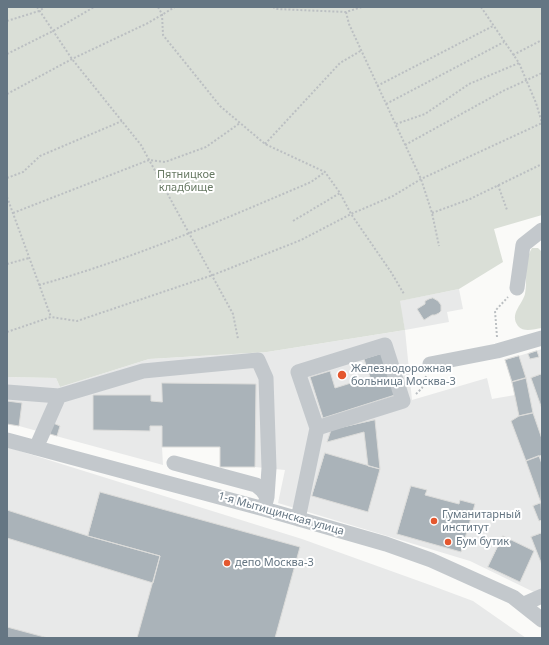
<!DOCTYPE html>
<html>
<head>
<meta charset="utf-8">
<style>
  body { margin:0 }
  #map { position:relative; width:549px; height:645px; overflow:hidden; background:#fafaf8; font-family:"Noto Sans",sans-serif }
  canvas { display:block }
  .frame { position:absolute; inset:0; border:8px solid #657683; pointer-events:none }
</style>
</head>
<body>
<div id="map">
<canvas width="549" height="645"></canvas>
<div class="frame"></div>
</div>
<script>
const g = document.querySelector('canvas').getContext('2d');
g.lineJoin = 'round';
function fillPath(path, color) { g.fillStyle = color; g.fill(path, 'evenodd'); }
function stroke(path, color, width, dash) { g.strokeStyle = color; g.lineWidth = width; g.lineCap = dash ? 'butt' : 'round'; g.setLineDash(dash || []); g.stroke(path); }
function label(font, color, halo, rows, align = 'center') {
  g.font = font + ' "Noto Sans",sans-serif'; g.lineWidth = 4; g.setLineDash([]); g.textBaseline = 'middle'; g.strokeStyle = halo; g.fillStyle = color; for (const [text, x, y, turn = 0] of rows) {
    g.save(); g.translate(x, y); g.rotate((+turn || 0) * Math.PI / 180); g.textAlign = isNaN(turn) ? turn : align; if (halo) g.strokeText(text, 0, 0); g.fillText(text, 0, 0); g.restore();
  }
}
const built = new Path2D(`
  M459,289L463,309L447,312L449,322L405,330L412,400L487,378L492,399L515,395L505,360L542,349V596L470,561L278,503L285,470L255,467H220V447H162L163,465L19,426L7,424V377L56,378L60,387L149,359L267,352L405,330L399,301Z
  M7,447L302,539L430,585L473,601L526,638H7Z`);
const green = new Path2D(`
  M7,7H542V215L494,229L503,262L459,289L400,301L405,330L267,352L149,359L60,387L56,378L7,377Z
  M532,248H538L542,252V328C534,329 524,333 518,326C509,314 522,305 525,294C528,279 523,262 532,248Z`);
const building = new Path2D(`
  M433,298L438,301L441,305V311L439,313L435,315H432L424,320L417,309L425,304V301L429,299Z
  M537,351L539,357L530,359L528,354Z
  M384,353L398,394L323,418L310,377L330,371L335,388L370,377L364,359Z
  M519,356L526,378L512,382L505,360Z
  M542,374V409L531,378Z
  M526,378L533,413L519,416L512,382Z
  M162,383L256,384L255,467H220V447H162V426H150V431L93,430V395H151V401L162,402Z
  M7,401L22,403L19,426L7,424Z
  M533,413L542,439V455L526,461L511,421L519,416Z
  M375,420L380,469L368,466L364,432L327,442L331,430Z
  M53,423L60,426L57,436L50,434Z
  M325,453L380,469L368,512L312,496Z
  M539,456L542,464L541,503L526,461Z
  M411,486L427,490L425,495L459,504L460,500L475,504L461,552L397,534Z
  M100,492L300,547L275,638H137L160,556L88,536Z
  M541,503L542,520L539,521L533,506Z
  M7,510L88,536L160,556L153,583L7,538Z
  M542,533V565L531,537Z
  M503,536L534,551L520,582L488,567Z
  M7,627L48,638H7Z`);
const path = new Path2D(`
  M37,7L72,59L141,145L233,314L238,339
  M158,7L162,14L163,35L220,106L265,144L325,172L340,193L351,214L391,272L404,294
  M273,7L276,9L346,12L362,7
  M481,7L519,63L536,103L542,123
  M346,12L349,24L421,179L432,213L439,246
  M7,21L39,11L45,7
  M7,54L53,31L94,7
  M513,55L542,40
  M377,86L493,26
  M7,94L72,59L148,23L175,7
  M386,104L504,42
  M396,124L425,114L469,84L519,63
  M265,144L340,63L362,50
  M405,145L503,91L542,73
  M7,178L23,172L40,156L122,121
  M498,185L507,210
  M7,197L51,317
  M13,213L149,160L165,162L206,147L240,123
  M432,213L470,199L542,164
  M293,221L340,193
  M7,264L29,258
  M39,285C133,259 222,220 311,182L325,172
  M7,332L51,317L77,321L213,275L301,240L351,214L393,196L421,179L542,123
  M497,337L495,311L508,297
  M416,394L422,388L426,376`);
const minor = new Path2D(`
  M517,288L523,245L542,230
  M430,364L497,351L542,338
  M7,392L59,396L143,371L258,360L266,378L269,468L267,497L264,509
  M7,440L264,509L386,544L431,560L513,597L542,620
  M36,448L59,396
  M174,463L256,485L262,490L267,497
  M298,519L317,428L403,401L385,345L298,372L317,428
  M524,604L542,596`);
const markers = [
  [342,375,5,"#e4572e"],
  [434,521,4,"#e4572e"],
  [448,542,4,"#e4572e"],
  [227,563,4,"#e4572e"]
];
const parkNames = [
  ["Пятницкое",186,175],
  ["кладбище",186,188]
];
const poiNames = [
  ["Железнодорожная",351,369],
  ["больница Москва-3",351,382],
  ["Гуманитарный",442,515],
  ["институт",442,528],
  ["Бум бутик",456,542],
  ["депо Москва-3",235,563]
];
const streetNames = [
  ["1-я Мытищинская улица",281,514,16]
];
fillPath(built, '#e8e9e9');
fillPath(green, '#dadfd7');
fillPath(building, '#aab3b9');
stroke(building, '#dcdcda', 1);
stroke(path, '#bbbfc2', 2, [2, 2]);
stroke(minor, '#c3c8cc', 15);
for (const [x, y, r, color] of markers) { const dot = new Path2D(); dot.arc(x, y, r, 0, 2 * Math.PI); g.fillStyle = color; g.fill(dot); stroke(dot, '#fff', 1.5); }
label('11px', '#687a64', '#fff', parkNames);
label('11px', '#657683', '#fff', poiNames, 'left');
label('11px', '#657683', '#fff', streetNames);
</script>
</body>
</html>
